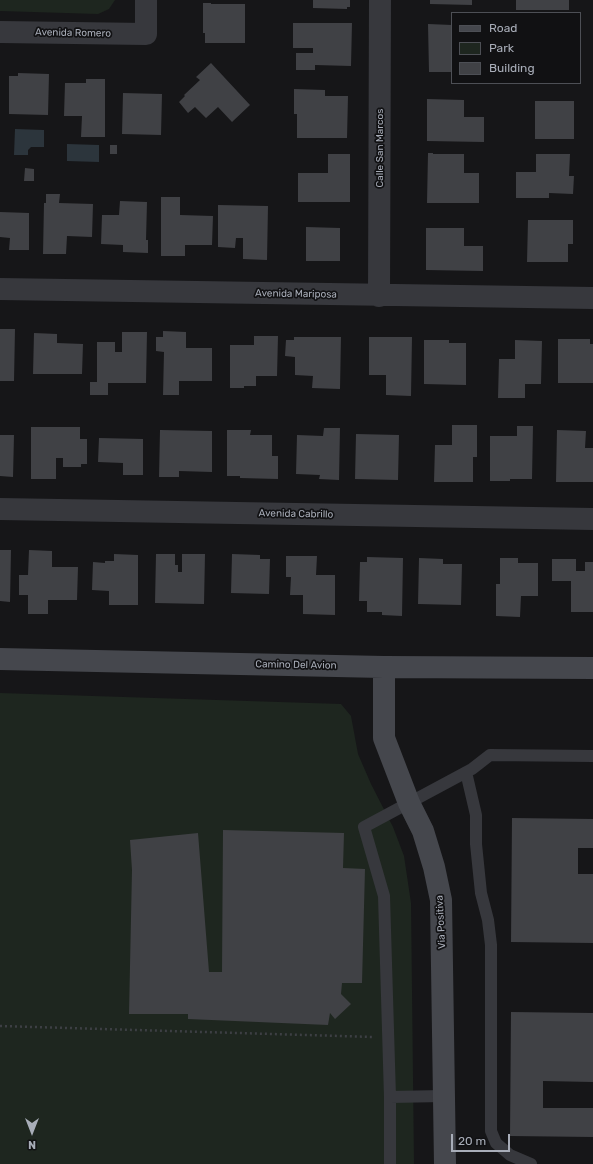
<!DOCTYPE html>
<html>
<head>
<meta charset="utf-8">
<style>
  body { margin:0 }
  #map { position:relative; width:593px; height:1164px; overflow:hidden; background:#161618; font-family:Rubik,sans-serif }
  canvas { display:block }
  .legend { position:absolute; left:451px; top:12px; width:130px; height:72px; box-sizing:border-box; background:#111113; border:1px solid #4d4f55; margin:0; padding:5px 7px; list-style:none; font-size:12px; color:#a8adb8 }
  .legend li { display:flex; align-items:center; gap:8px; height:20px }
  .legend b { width:20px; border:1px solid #4d4f55 }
  .north { position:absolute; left:12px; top:1112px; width:40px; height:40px; -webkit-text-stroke:3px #111113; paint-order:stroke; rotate:180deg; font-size:11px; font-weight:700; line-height:16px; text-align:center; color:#a8adb8 }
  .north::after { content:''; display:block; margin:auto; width:14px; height:18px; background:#a8adb8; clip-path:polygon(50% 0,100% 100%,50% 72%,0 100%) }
  .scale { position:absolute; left:451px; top:1134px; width:59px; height:18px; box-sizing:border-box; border:2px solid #a8adb8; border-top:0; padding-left:5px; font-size:12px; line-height:14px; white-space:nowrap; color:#a8adb8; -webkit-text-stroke:3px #111113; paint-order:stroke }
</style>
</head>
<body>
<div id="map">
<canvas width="593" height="1164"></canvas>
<ul class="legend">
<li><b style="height:5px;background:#45474d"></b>Road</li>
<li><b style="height:11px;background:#1e261f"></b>Park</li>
<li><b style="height:11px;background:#404145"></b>Building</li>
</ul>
<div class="north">N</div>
<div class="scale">20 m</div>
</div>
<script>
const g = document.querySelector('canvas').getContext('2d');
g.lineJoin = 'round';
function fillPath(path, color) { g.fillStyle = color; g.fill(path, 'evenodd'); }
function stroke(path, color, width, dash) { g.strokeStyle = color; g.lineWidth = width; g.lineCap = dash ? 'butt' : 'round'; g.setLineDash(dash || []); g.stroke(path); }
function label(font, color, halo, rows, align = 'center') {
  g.font = font + ' Rubik,sans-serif'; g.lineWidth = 3.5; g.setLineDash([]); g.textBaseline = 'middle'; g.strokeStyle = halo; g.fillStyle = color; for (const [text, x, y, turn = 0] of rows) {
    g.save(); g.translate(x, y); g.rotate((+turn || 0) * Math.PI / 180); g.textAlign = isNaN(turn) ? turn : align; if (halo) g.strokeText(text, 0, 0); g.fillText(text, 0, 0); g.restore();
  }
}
const green = new Path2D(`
  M0,0H115L109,9L98,14L0,11Z
  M0,693L341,704L351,716L358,754L371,784L393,827L404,856L411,903L414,1164H0Z`);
const water = new Path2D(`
  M15,129L44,130V147H31L28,150V155H14Z
  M67,144L99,145V162L67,161Z`);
const building = new Path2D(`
  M313,0H350V7H347V9L313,8Z
  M430,0H472V5L430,4Z
  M516,0H569V10H516Z
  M203,3H211V4H245V43H205V33H203Z
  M293,23H352L351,66L315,65V70H296V53H313V48H293Z
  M428,24L452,25V72H429Z
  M211,63L250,105L232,122L218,107L206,118L195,107L188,113L179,102L185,96L184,95L200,80L196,77Z
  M18,73L49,74L48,115L9,114V76H18Z
  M86,79H105V137H81L82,116H64L65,83H86Z
  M294,89L325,90V96H348L347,138H297V114H294Z
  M123,93L162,94L161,135L122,134Z
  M427,99L464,100V117H484V142L427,141Z
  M535,101H574V139H535Z
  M110,145H117V154H110Z
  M428,153H433V154H464V173H479V203H427Z
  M328,154H350V202H298V173H328Z
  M536,154H570L569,176H574L573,194L549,193V198H516V172H536Z
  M25,168L34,169V181H24Z
  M46,194H60L59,203L93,204L92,237L67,236L66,254H43L44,203H46Z
  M161,197H180V215L213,216L212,245H185V256H161Z
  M120,201L147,202L146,240H148V253L123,252V245L101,244L102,215H119Z
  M218,205L268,206L267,260L243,259V238H236L235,248L218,247Z
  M0,212L29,213V250H9L10,238L0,237Z
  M528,220H573V244H568V262H527Z
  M306,227L340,228V261H306Z
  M426,228H464V246H483V271L426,270Z
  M0,329H15L14,381H0Z
  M163,331L186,332V348H212V381H179V395H163L164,352L156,351V337H163Z
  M122,332H147L146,383H108V395H90V382H97V342H115V352H122Z
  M34,333L57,334V343L83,344L82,374H33Z
  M254,336H278L277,376H256V386H244V388H230V345H254Z
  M294,337H341L340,389L312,388L313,376L295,375V357L285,356L286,340H294Z
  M369,337H412L411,396L386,395V375H369Z
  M558,339H590V344H593V383H558Z
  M424,340H449V343H466V385L424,384Z
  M515,340L542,341L541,384H525V398H498L499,359H515Z
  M452,425H477V457H473V482H434L435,445H452Z
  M517,426H533L532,479H510V481H490V436H517Z
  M31,427H80V439H87V464H81V467H63V458H56V479H31Z
  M324,428H340L339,480L319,479L320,475L296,474L297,435L323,436Z
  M160,430L212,431V472L179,471V477H159Z
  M227,430H251L250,435H272V456H278V479L240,478V476H227Z
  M557,430L586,431L585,448H593V482H556Z
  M356,434L399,435L398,480L355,479Z
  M0,435H14L13,477L0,476Z
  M99,438L143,439V475H123V463L98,462Z
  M0,550H11L10,602L0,601Z
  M29,550L52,551V567H78L77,600H48V614H28V595H19V575H28Z
  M114,554L138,555V605H109V591L92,590L93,562L105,563V561H114Z
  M156,554H175V565H178V572H182V554H205L204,604L155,603Z
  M232,554L260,555V559H270L269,594L231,593Z
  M286,556H317L316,575H335V615L303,614V595H290L291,577H286Z
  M367,557L403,558L402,616L382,615V612H367V601H359L360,562H367Z
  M419,558L443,559V564H462L461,605L418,604Z
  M500,558H518V563H538V596H521L520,617L496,616V584H500Z
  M552,559H576V571H585V562H593V612H571V581H552Z
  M512,818L593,819V848H578V874H593V943L511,942Z
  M223,830L344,833L343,868L365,869L362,983H342L341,994L351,1004L335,1019L330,1013L328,1025L188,1019V1014H129L132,870L130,840L198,833L209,972H222Z
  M511,1012L593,1013V1082L543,1081V1108H593V1137L510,1136Z`);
const path = new Path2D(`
  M0,1026L374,1037`);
const lane = new Path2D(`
  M466,772L476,815V844L481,893L488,920L491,945V1131L496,1143L510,1155L531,1164
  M390,1097L384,896L364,827L472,769L490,755L593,756
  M390,1164V1097L444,1096`);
const street = new Path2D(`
  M0,32L146,34V0
  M0,289L593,298
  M379,296L380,0
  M0,509L593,519`);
const secondary = new Path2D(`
  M0,659L384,667L593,668
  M384,667V738L409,803L423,831L434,867L441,900L445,1164`);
const streetNames = [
  ["Avenida Romero",73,33,1],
  ["Calle San Marcos",380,148,-90],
  ["Avenida Mariposa",296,294,1],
  ["Avenida Cabrillo",296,514,1],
  ["Camino Del Avion",296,665,1],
  ["Via Positiva",441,922,-93]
];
fillPath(green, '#1e261f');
fillPath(water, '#2c353c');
fillPath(building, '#404145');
stroke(path, '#3d3f44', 2.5, [2, 3]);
stroke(lane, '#37383d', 12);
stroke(street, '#37383d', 22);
stroke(secondary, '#45474d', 22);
label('10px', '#a8adb8', '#111113', streetNames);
</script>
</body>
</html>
